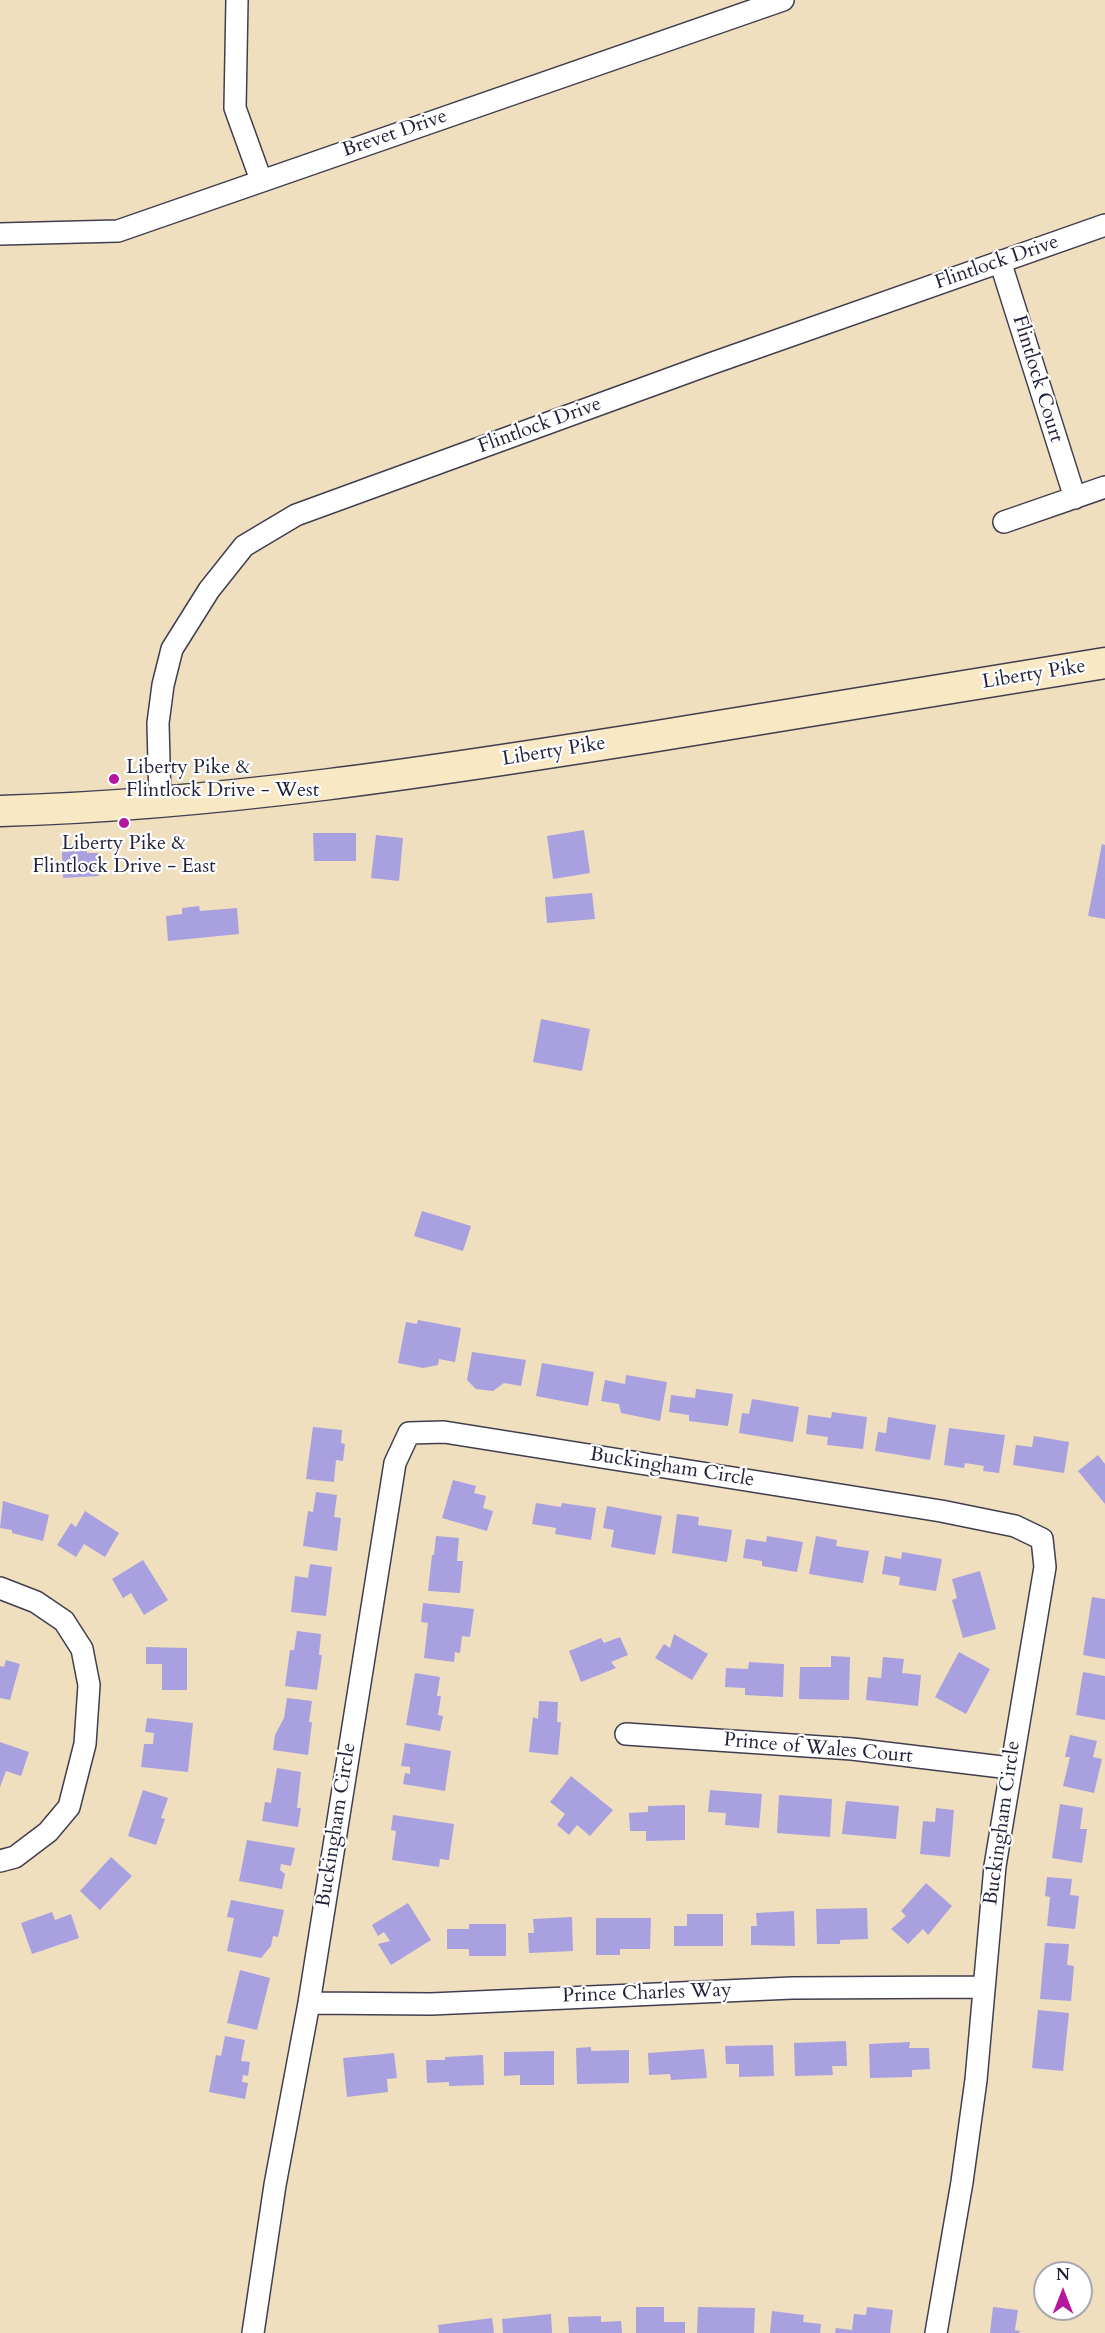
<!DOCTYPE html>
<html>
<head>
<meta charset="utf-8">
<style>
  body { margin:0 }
  #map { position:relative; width:1105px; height:2333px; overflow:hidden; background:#efdfbf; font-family:Cardo,serif }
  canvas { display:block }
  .north { position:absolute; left:1033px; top:2261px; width:60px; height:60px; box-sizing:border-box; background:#fff; border:2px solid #a7a7b1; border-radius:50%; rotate:0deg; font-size:16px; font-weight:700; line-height:24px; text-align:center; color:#22223b }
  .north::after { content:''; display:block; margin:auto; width:21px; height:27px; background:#b5179e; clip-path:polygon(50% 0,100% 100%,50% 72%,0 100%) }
</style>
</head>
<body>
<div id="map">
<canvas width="1105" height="2333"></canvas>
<div class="north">N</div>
</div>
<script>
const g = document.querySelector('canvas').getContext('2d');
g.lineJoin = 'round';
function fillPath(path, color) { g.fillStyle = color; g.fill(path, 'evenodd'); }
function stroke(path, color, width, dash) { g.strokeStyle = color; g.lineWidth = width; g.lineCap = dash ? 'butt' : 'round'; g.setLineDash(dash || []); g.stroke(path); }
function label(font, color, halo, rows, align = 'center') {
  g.font = font + ' Cardo,serif'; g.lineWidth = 4.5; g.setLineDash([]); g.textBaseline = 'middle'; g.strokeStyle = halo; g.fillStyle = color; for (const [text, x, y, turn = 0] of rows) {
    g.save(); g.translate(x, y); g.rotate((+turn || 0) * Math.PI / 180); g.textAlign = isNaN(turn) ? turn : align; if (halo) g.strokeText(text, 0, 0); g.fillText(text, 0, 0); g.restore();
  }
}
const building = new Path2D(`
  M584,830L590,873L553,879L547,836Z
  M313,833H356V861H314Z
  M376,835L403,838L399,881L371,878Z
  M87,844V853H98L99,876L63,878L62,852H68L67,845Z
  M1102,844L1105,845V919L1088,916Z
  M592,893L595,919L547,923L545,897Z
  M199,906L200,911L237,908L239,934L168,941L166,916L182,914V908Z
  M541,1019L590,1029L582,1071L533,1062Z
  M422,1211L471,1226L463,1251L414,1236Z
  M418,1320L461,1328L455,1362L439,1359L438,1365L423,1368L398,1363L406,1322L417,1324Z
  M472,1352L526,1360L521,1386L504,1383L493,1391L476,1389L467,1380Z
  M542,1363L594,1372L588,1406L536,1396Z
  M626,1375L667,1382L660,1421L621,1413L619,1404L601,1401L605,1380L625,1384Z
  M696,1389L733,1394L728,1426L689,1421V1415L669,1412L671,1395L695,1398Z
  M752,1399L799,1407L793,1442L739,1433L742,1413L749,1414Z
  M832,1412L867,1417L863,1449L827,1445L828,1437L806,1434L808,1415L831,1418Z
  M888,1417L936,1425L930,1460L875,1451L878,1432L886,1433Z
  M313,1427L342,1430L341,1443L345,1444L343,1461L336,1460L334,1482L306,1479Z
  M949,1428L1005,1435L999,1473L983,1471L984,1466L965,1463L964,1468L944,1465Z
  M1034,1436L1069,1442L1064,1473L1013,1465L1016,1445L1032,1447Z
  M1098,1455L1105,1464V1504L1078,1471Z
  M453,1480L476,1486L474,1493L486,1496L483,1508L493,1511L487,1531L442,1518Z
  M316,1492L337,1495L334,1517L341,1518L337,1551L303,1546L308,1511L313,1512Z
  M3,1501L49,1515L43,1541L12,1533V1530L0,1528Z
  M536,1503L561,1507L562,1503L596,1508L591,1540L555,1534L556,1528L532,1524Z
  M607,1506L662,1516L655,1555L611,1547L614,1530L603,1528Z
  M85,1511L119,1533L105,1557L84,1544L76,1557L57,1545L71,1523L76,1527Z
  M677,1514L699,1517L698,1525L732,1530L727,1562L672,1553Z
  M436,1536L459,1538L457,1561H463L460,1593L428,1591L432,1555H434Z
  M767,1536L803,1542L797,1572L762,1566V1561L743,1558L746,1539L766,1542Z
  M816,1536L837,1540L836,1546L869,1551L863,1583L809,1574Z
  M902,1552L942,1559L936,1591L899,1585L900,1577L882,1574L885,1556L901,1559Z
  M143,1560L168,1600L144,1615L131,1593L123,1598L112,1579Z
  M310,1564L332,1567L326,1616L291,1612L295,1576L308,1578Z
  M980,1571L996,1629L963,1638L952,1600L957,1598L952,1579Z
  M1092,1597L1105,1599V1659L1083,1655Z
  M423,1603L474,1609L470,1637L462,1636L460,1653L455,1652L454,1662L424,1658L428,1623L421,1622Z
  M297,1631L321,1634L319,1655H322L317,1690L285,1686L290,1650H294Z
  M674,1634L708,1654L692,1680L655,1658L664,1644L670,1648Z
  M620,1637L628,1655L611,1662L616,1668L581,1682L569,1651L601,1638L604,1643Z
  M146,1647L187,1648V1690H162V1664H146Z
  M959,1652L990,1669L966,1714L935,1697Z
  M831,1656L850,1657L849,1700L799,1699L800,1667H831Z
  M883,1657L904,1659L902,1673L921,1675L918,1706L866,1700L868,1677L881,1678Z
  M6,1660L20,1664L10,1700L0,1698V1666L4,1667Z
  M749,1662L784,1664L783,1697L745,1695V1688L725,1687L726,1668L748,1669Z
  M1083,1672L1105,1676V1720L1076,1715Z
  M415,1673L440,1677L437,1696H441L438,1715L443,1716L440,1731L406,1725Z
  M287,1698L312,1701L309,1722H312L308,1755L273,1750L275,1735L284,1718Z
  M539,1701L558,1702L557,1722H561L558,1755L529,1752L533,1717L538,1719Z
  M147,1718L193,1723L188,1772L141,1767L144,1744H153L154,1733L145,1732Z
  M1070,1735L1097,1741L1093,1757L1102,1759L1094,1793L1063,1786L1070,1757H1065Z
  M0,1742L29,1752L21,1776L6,1771L0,1787Z
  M405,1743L451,1751L445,1791L403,1784L405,1773L410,1774V1767L401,1766Z
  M277,1768L301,1772L297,1808H301L298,1827L262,1821L265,1802L271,1803Z
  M571,1776L613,1810L590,1836L577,1825L569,1835L557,1825L565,1814L550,1802Z
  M143,1790L168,1798L161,1818L165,1819L156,1845L128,1836Z
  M710,1790L762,1794L759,1828L725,1825L726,1813L708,1812Z
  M779,1795L832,1799L830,1837L777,1833Z
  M846,1801L899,1806L896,1839L842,1834Z
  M1060,1804L1083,1808L1080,1829H1087L1082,1863L1052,1858Z
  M685,1805V1840L646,1841V1831H630L629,1813L648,1812V1806Z
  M936,1808L954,1810L950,1857L920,1854L923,1821L935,1822Z
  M393,1815L454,1824L449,1860L440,1859L439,1867L392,1860L396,1831L391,1830Z
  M247,1840L295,1848L291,1866L281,1864L280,1870L285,1874L282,1889L239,1881Z
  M111,1857L132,1876L100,1910L80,1891Z
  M1047,1877L1072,1879L1070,1895L1079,1896L1075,1929L1047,1926L1050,1897L1045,1896Z
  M926,1883L952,1906L928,1935L923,1929L908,1944L891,1929L906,1916L901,1911Z
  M231,1900L284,1910L278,1937L273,1936L271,1946L261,1958L227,1951L234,1918L227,1917Z
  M408,1903L431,1940L391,1965L378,1944L390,1941L384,1932L378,1936L372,1925Z
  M867,1908L868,1939L840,1940V1944H817L816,1909Z
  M794,1911L795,1946L751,1945V1926H757L756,1913Z
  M52,1912L55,1920L71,1914L79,1938L32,1954L21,1923Z
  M687,1914H723V1946H674V1926H687Z
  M572,1917L573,1951L529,1953L528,1933H534L533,1919Z
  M596,1918H651L650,1949H620V1955H596Z
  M469,1924H506V1956H469V1949H447V1929H469Z
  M1045,1943L1069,1944L1067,1965L1074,1966L1071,2001L1040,1999Z
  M240,1970L270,1978L257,2030L227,2023Z
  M1038,2010L1069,2013L1063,2071L1032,2068Z
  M225,2036L245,2040L241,2061L250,2062L248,2076L243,2075L242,2082L248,2083L245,2099L209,2092L216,2055L221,2056Z
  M846,2041L847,2066H832L833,2075L795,2076L794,2043Z
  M910,2042L909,2048H929L930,2069L912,2070V2077L870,2078L869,2044Z
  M773,2045L774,2076L739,2077V2064H726L725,2046Z
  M591,2047V2051L629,2050V2083L577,2084L576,2048Z
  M704,2049L707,2078L671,2080L670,2074L649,2075L648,2053Z
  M554,2051V2085H520V2075L504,2076V2052Z
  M394,2053L397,2078L387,2079L388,2092L347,2097L343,2058Z
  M483,2055L484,2085L449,2086V2082L427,2083L426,2060H445V2057Z
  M636,2307H664V2322H685V2333H636Z
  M698,2307L755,2308L754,2333H697Z
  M867,2307L893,2310L890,2333H835L836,2328L852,2330L854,2314L866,2315Z
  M993,2307L1018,2310L1015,2330L1020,2331L1019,2333H990Z
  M772,2311L804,2315L803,2322L821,2324L820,2333H770Z
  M551,2314L552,2333H503L502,2319Z
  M601,2316V2322L621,2321L622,2333H569L568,2317Z
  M492,2318L494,2333H439L438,2325Z`);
const street = new Path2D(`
  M237,0L235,108L261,180
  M0,234L118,231L783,0
  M1000,261L1075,498
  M1004,522L1105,487
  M160,802L158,723L163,685L172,649L209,590L244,546L296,515L710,364L1105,225
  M0,1588L36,1602L64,1621L82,1649L89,1685L85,1744L69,1807L48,1832L15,1857L0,1861
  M626,1734L852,1749L1010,1768
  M309,2003L431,2004L792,1988L984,1987
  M253,2333L275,2185L309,2003L395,1463L409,1433L444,1432L941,1511L1015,1526L1042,1539L1045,1567L995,1866L976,2080L962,2182L936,2333`);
const secondary = new Path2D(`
  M0,811C218,805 436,771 651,737C802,712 954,688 1105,663`);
const markers = [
  [114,779,6,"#b5179e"],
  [124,823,6,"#b5179e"]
];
const streetNames = [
  ["Brevet Drive",395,134,-19],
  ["Flintlock Drive",997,263,-19],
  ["Flintlock Court",1037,379,73],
  ["Flintlock Drive",540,426,-20],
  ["Liberty Pike",1034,675,-9],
  ["Liberty Pike",554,752,-9],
  ["Buckingham Circle",672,1468,9],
  ["Prince of Wales Court",818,1749,5],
  ["Buckingham Circle",1003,1823,-82],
  ["Buckingham Circle",337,1825,-81],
  ["Prince Charles Way",647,1994,-2]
];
const poiNames = [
  ["Liberty Pike &",126,768],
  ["Flintlock Drive - West",126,791],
  ["Liberty Pike &",124,844,"center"],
  ["Flintlock Drive - East",124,867,"center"]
];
fillPath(building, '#a9a0e0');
stroke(street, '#413e4f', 24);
stroke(secondary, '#413e4f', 33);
stroke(street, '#fff', 21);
stroke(secondary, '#f8e8c3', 30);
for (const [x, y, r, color] of markers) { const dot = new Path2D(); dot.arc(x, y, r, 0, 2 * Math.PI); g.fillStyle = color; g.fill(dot); stroke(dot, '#fff', 2); }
label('20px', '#22223b', '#fff', streetNames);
label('20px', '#22223b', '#fff', poiNames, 'left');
</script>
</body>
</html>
